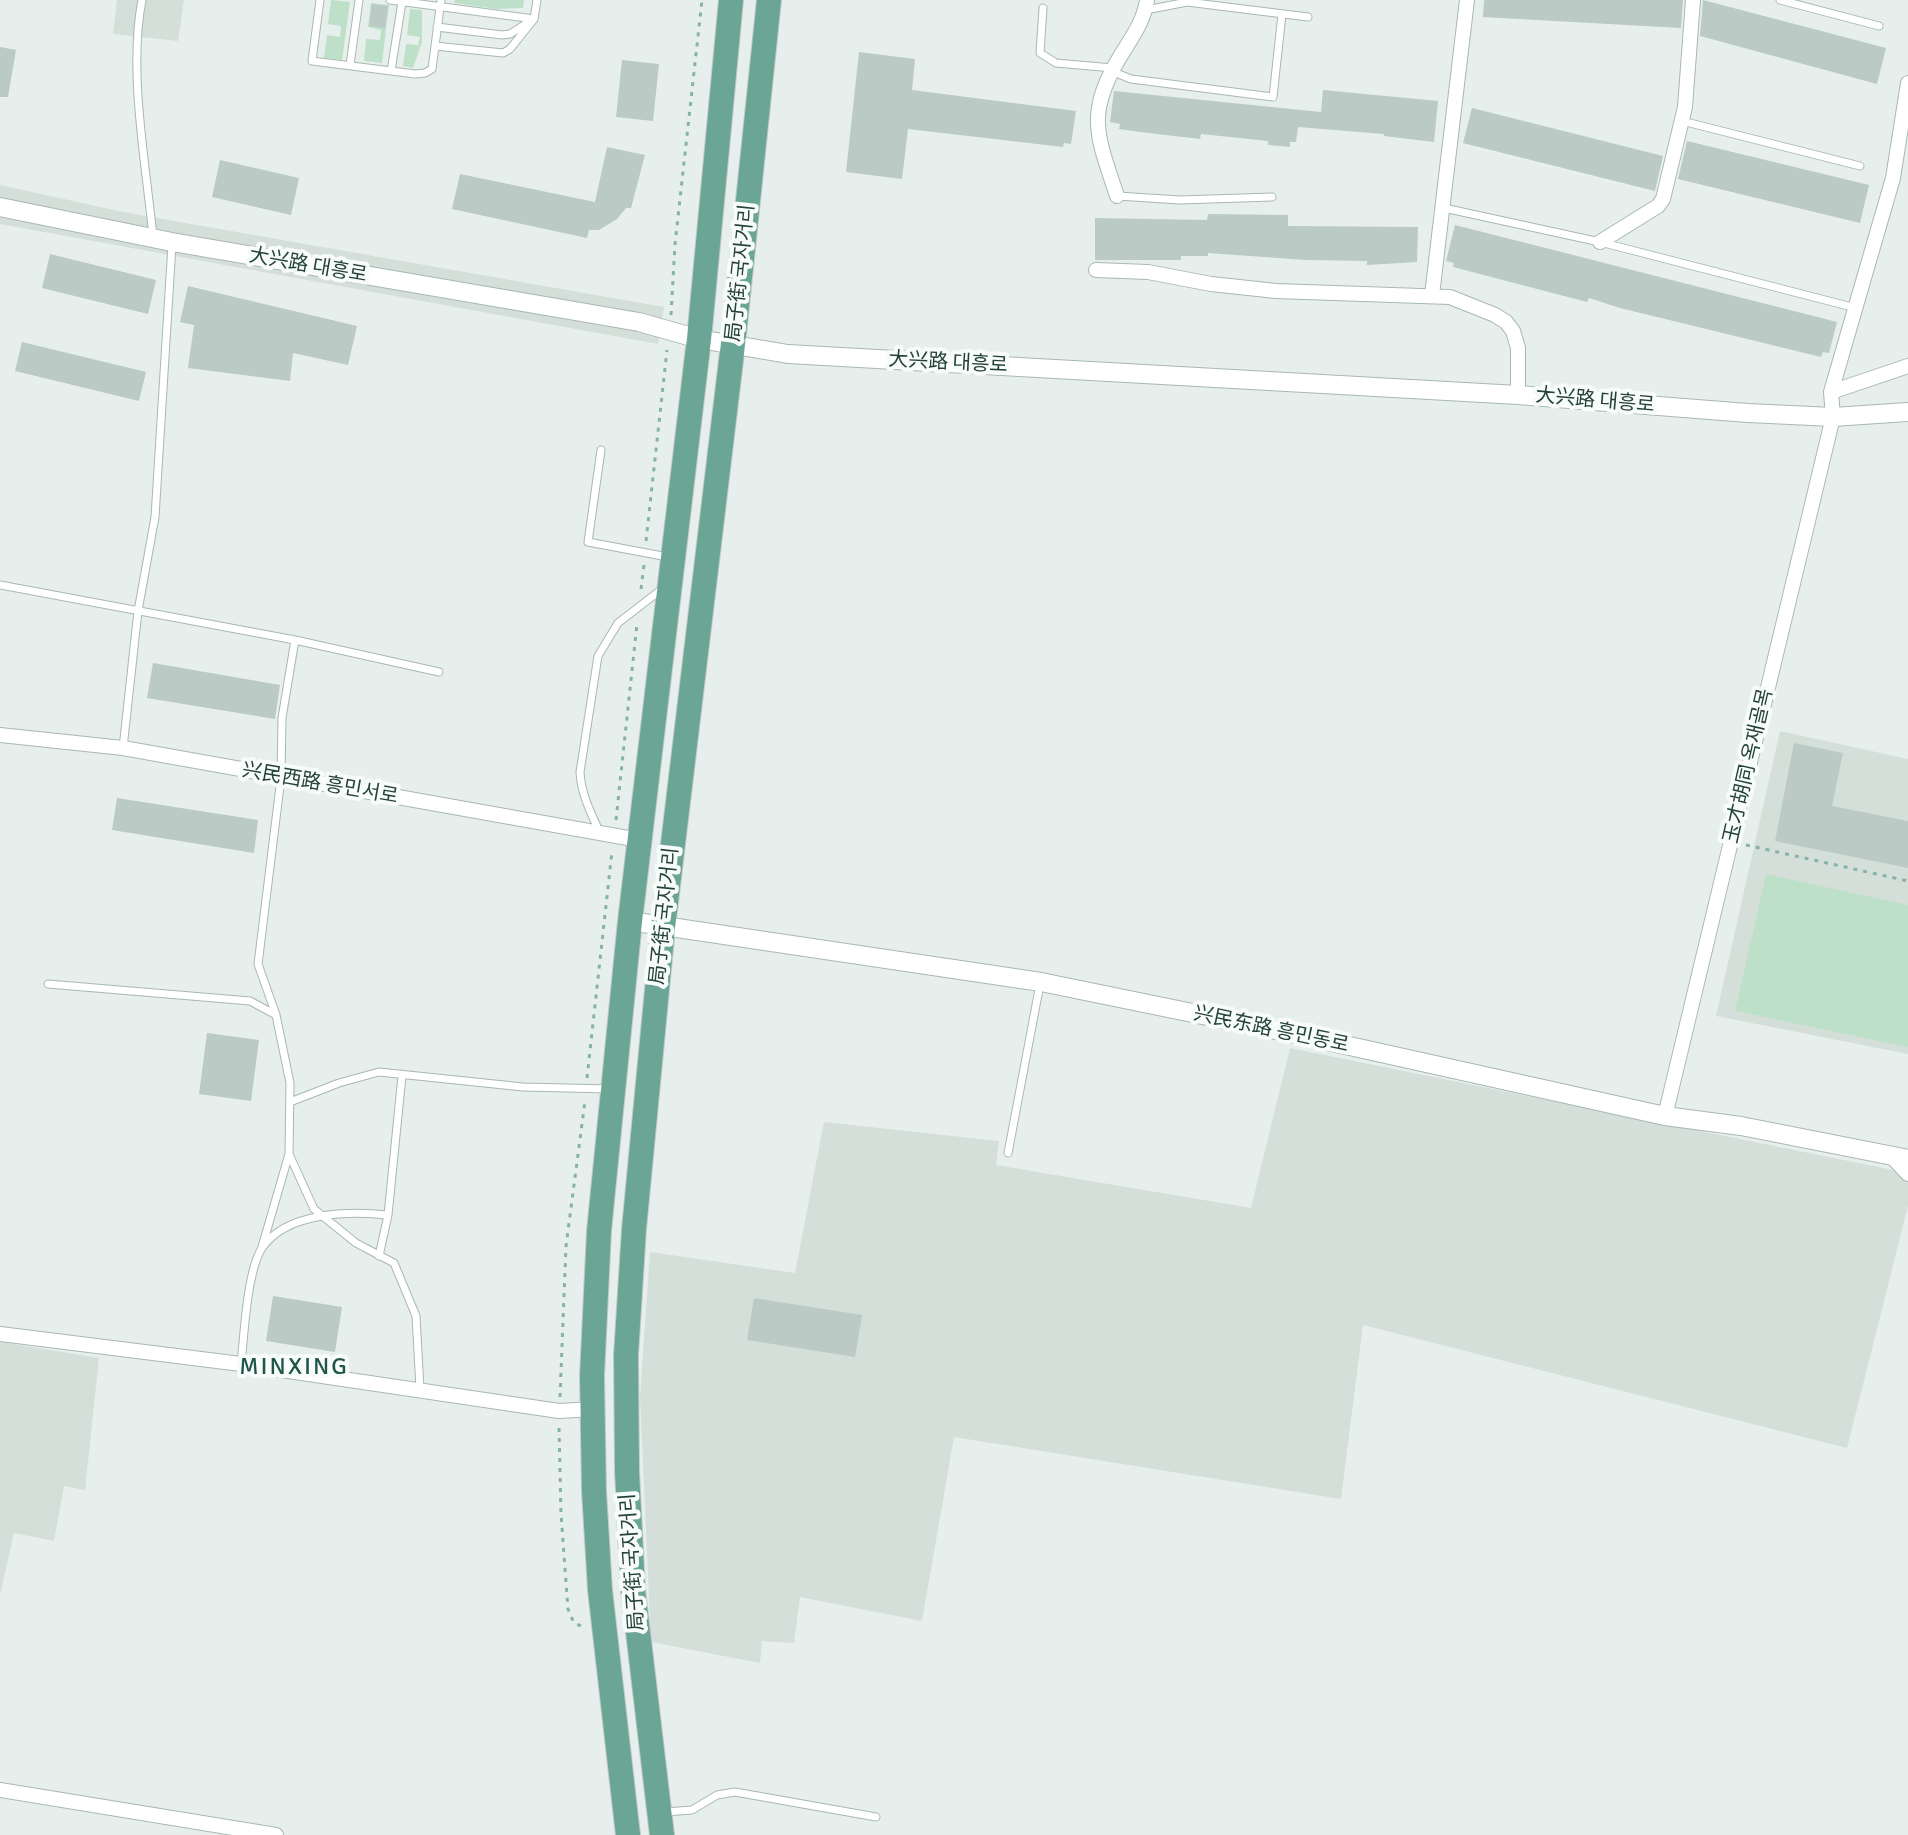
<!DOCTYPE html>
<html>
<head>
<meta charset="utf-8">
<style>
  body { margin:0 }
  canvas { display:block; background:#e6efeb }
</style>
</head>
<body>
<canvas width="1908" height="1835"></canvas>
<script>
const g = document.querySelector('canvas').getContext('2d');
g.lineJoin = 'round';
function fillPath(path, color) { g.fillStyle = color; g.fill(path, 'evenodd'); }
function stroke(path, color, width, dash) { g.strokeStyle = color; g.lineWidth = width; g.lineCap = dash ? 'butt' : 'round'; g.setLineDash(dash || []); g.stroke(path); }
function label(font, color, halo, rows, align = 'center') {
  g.font = font + ' Signika,"Noto Sans SC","Noto Sans KR",sans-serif'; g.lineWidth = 8; g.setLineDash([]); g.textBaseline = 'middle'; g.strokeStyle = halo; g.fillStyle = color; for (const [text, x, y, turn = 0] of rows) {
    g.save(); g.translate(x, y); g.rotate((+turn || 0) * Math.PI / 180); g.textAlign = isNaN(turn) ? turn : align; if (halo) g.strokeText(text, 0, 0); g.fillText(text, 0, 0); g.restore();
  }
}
const built = new Path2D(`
  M117,0H184L178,41L113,34Z
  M0,185L123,212L664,307L658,344L0,224Z
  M1780,731L1908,759V1054L1716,1016Z
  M1290,1048L1908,1173V1206L1847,1448L1363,1325L1341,1499L954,1437L922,1621L800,1597L794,1643L762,1641L760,1663L651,1642L640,1397L650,1252L795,1273L824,1122L999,1141L996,1165L1251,1208Z
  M0,1342L99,1358L85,1490L64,1486L54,1541L14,1533L0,1595Z`);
const green = new Path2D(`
  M331,0L350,2L342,60L324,58L327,35L340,37L341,26L328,24Z
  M455,0H524L523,8L497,9L454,3Z
  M371,3L389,5L382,63L364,61L366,39L380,40L381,30L368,27Z
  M410,9L422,10V42L413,68L403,66L406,44L418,45L420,37L407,35Z
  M1766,874L1908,905V1047L1735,1011Z`);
const building = new Path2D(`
  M1484,0H1683L1681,28L1483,17Z
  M1703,0L1886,48L1877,84L1700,36Z
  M372,4L388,6L385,28L369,26Z
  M0,47L16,50L8,97H0Z
  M859,52L915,59L912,90L1076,111L1071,144L1064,143L1063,147L908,129L902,179L846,172Z
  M622,60L659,64L653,121L616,117Z
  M1323,90L1438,101L1434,142L1384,136V134L1298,127L1296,142H1290V147L1268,145V141L1201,134L1200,139L1140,132L1119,129L1120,124L1110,122L1114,91L1321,112Z
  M1472,108L1663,156L1655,191L1463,143Z
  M1687,141L1869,185L1860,223L1678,179Z
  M607,147L645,155L631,208H626L617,219L599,230H589L587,238L452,209L460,174L595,202Z
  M220,160L299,178L291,215L212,197Z
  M1208,214L1288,215V226L1418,227L1417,262L1367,265V261L1306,260L1208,253V256H1181V260H1095V218L1207,220Z
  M1455,225L1837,322L1829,353L1823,352L1821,357L1620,308L1589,298L1587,302L1453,267L1454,263L1446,261Z
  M50,254L156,280L148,314L42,288Z
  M188,286L357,326L348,365L293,353L290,381L188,368L194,325L180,322Z
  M22,342L146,372L139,401L15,371Z
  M153,663L280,685L275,719L147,698Z
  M1794,743L1843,753L1832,806L1908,821V868L1775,841Z
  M117,798L258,820L254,853L112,830Z
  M207,1033L259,1040L251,1101L199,1094Z
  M273,1296L342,1307L335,1352L266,1341Z
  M754,1298L862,1315L855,1357L747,1340Z`);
const path = new Path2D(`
  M671,315L675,244L702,0
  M646,541L667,350
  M641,589L644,565
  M616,820L637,624
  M1746,845L1908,881
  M587,1078L612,851
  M560,1397L566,1246L585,1101
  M559,1428L561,1514L568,1609L574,1623L581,1626`);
const service = new Path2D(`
  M142,0C128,71 146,164 153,237
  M320,0L312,61L415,74L425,73L432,69L441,0
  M390,0L534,19L537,0
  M1780,0L1879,26
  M1043,8L1040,53L1056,63L1113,68
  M1146,10L1187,2L1308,17
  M437,27L502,35L510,34L529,22
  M435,46L503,53L510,49L534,19
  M350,65L359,0
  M391,71L402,2
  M1111,71L1131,79L1273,97L1282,14
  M1682,121L1860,166
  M1117,196L1180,200L1272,197
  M1444,208L1600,242L1856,308
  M601,450L588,542L668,557
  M0,585L295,640L439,672
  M123,748L138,611L155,517L172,245
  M600,833C591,813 581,794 580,772L598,656L618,623L662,589
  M48,984L250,1001L276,1015L290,1083L289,1154L314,1209L356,1243L394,1263L416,1316L420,1389
  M276,1015L258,964L281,778L282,718L295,640
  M290,1102L339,1083L379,1072L523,1087L610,1089
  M1008,1153L1040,984
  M262,1247L289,1154
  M379,1256L388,1215L402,1076
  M241,1364C244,1336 247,1271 262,1248C286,1212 349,1211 388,1215
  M665,1812L692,1810L717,1795L735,1792L876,1817`);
const minor = new Path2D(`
  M1117,196C1097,135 1085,114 1121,55C1132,37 1144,21 1147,0
  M1600,242L1658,206L1663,199L1685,107L1693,0
  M1096,270L1148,272L1211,284L1276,291L1450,297L1495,315L1506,322L1513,331L1518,348V395
  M1432,295L1467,0
  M1831,392L1908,366
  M0,735L123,748L639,840
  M1665,1116L1833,417L1831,392L1893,178L1908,83
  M1890,1155L1908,1174
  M0,1334L241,1364L559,1411L593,1409
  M0,1790L276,1835`);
const tertiary = new Path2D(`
  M0,207L172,242L639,322L699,339L788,354L1518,395L1748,413L1833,417L1908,412
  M630,921L1041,982L1300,1035L1665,1116L1741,1126L1908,1159`);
const primary = new Path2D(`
  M628,1835L600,1590L594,1491L592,1376L599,1231L630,921L699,339L731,0
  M662,1835L633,1590L627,1471L626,1355L634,1229L663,927L733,344L769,0`);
const streetNames = [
  ["大兴路 대흥로",308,266,10],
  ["局子街 국자거리",741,273,-84],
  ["大兴路 대흥로",948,363,3],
  ["大兴路 대흥로",1595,401,5],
  ["玉才胡同 옥재골목",1749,766,-77],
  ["兴民西路 흥민서로",320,784,10],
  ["局子街 국자거리",665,916,-84],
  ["兴民东路 흥민동로",1271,1030,12],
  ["局子街 국자거리",633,1562,-94]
];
const quarterNames = [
  ["MINXING",294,1368]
];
fillPath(built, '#d4dfda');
fillPath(green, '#bfe0c8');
fillPath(building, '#bbcac4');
stroke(service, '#a8b8b2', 9);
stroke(minor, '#a8b8b2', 16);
stroke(tertiary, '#a8b8b2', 20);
stroke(primary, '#c2cac8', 26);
stroke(path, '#86b3a5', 3, [4, 6]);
stroke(service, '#fff', 7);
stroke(minor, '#fff', 14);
stroke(tertiary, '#fff', 18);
stroke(primary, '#6aa596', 24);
label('20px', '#24423a', '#f7fbf9', streetNames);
g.letterSpacing = '2px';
label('24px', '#1f5548', '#f7fbf9', quarterNames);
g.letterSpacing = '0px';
</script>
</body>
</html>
